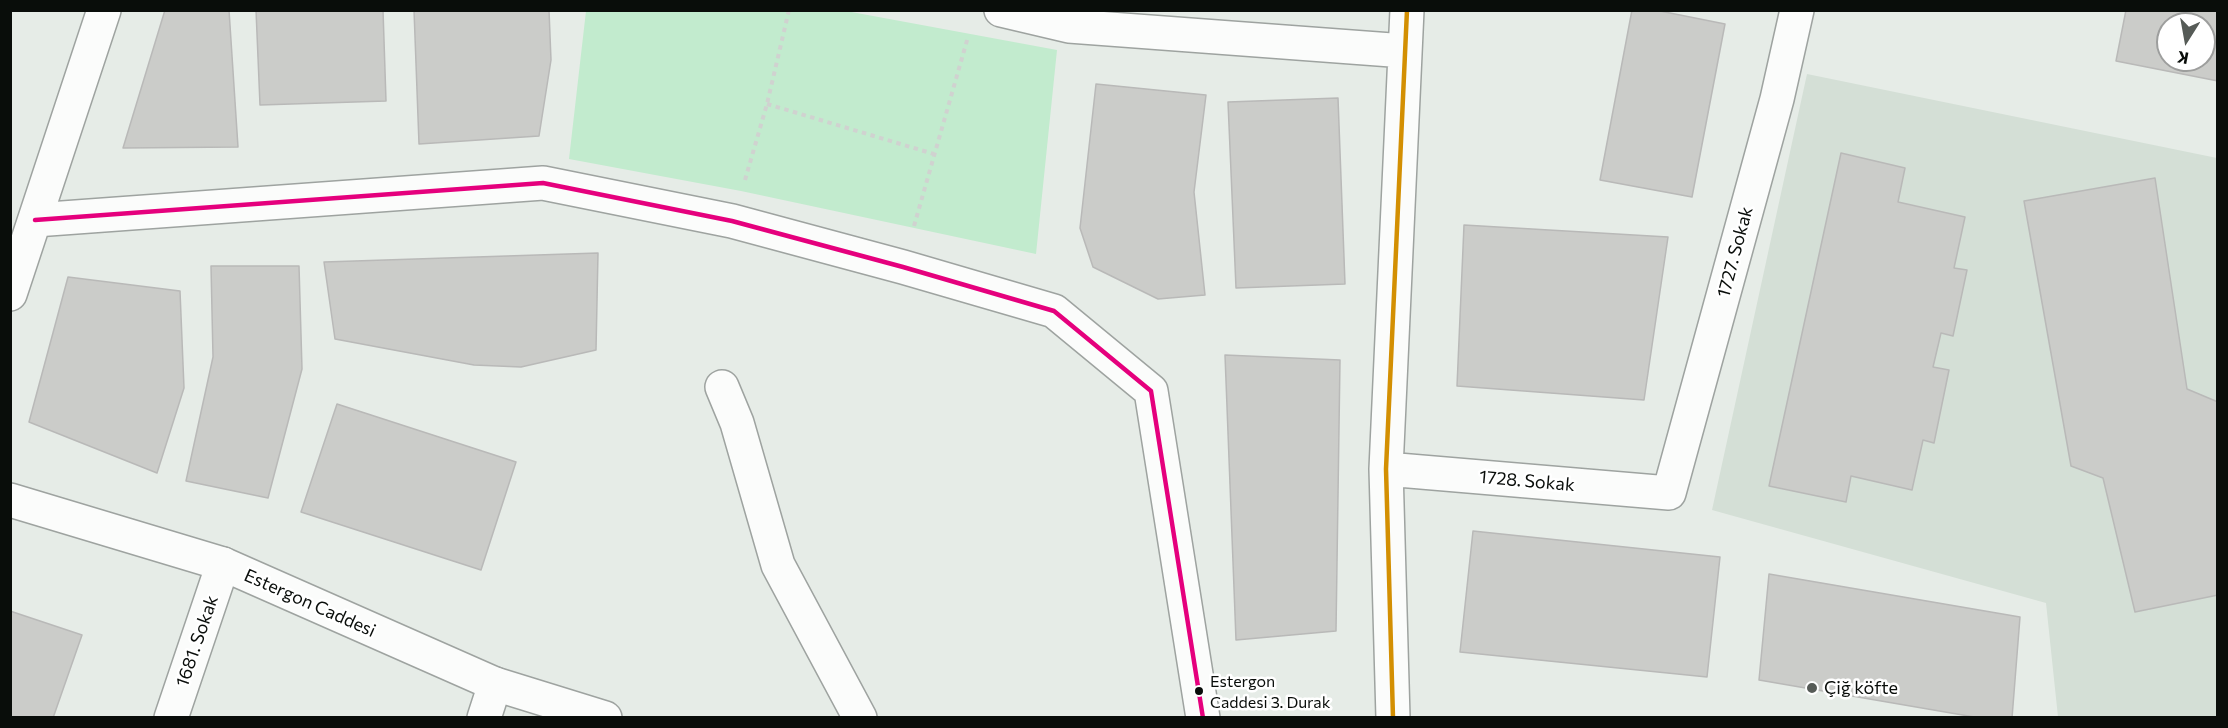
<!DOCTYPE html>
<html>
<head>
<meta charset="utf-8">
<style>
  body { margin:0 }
  #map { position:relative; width:2228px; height:728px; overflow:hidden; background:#e6ece7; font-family:Commissioner,sans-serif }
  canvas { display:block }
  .frame { position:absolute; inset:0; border:12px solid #090d0a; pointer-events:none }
  .north { position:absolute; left:2156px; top:12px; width:60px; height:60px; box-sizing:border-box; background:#fff; border:2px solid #9d9e9d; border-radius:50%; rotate:191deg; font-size:16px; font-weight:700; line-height:24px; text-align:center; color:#090d0a }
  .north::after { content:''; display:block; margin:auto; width:21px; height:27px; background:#565b57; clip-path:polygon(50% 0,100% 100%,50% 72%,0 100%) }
</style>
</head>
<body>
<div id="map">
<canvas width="2228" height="728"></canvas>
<div class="frame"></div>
<div class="north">K</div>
</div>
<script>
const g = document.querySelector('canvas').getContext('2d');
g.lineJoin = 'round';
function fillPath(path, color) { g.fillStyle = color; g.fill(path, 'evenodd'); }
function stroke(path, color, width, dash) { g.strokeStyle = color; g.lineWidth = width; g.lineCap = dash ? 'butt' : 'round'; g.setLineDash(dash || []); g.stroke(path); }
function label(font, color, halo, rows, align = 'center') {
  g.font = font + ' Commissioner,sans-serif'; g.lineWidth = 5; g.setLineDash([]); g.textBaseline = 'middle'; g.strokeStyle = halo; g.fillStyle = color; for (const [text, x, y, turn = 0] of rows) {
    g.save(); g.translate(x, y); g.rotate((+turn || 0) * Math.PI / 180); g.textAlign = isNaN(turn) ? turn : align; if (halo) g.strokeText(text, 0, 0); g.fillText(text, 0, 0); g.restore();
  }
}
const built = new Path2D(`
  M1807,74L2217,158V717H2058L2046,603L1712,510Z`);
const green = new Path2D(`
  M586,11H846L1057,50L1036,254L741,191L569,159Z`);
const building = new Path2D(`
  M165,10H229L238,147L123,148Z
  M256,10H383L386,101L260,105Z
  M414,10H549L551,60L539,136L419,144Z
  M1632,10H1655L1725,24L1692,197L1600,180Z
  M2126,10H2218V81L2116,61ZM2168,24H2204V60H2168Z
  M1096,84L1206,95L1194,192L1205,295L1158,299L1093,267L1080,228Z
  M1338,98L1345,284L1236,288L1228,102Z
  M1841,153L1905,168L1898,202L1965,217L1954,268L1967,270L1953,336L1941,333L1933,367L1949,370L1934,443L1923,440L1912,490L1851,476L1846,502L1769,486Z
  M2155,178L2187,389L2218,402V595L2135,612L2103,478L2071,466L2024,201Z
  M1464,225L1668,237L1644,400L1457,386Z
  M598,253L596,350L521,367L474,365L335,339L324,262Z
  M211,266H299L302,369L268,498L186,481L213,357Z
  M68,277L180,291L184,388L157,473L29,422Z
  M1225,355L1340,360L1336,631L1236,640Z
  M337,404L516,462L481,570L301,512Z
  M1473,531L1720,557L1707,677L1460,652Z
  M1769,574L2020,617L2012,718H1980L1759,680Z
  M10,611L82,635L53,718H10Z`);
const path = new Path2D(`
  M767,104L934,154
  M745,180L767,104L789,10
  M914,226L968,37`);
const minor = new Path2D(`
  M1001,10L1069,26L1405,51
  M35,220L543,183L732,221L903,267L1054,311L1151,391L1203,718
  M10,294L104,10
  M722,387L737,423L778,565L860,718
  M1386,469L1669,493L1777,99L1797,10
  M171,718L223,564
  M484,718L495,684
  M1393,718L1386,469L1407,10`);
const tertiary = new Path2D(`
  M10,500L223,564L495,684L605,718`);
const bus1 = new Path2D(`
  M35,220L543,183L732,221L903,267L1054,311L1151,391L1203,718`);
const bus2 = new Path2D(`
  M1393,718L1386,469L1407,10`);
const markers = [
  [1812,688,6,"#565b57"],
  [1199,691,5,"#090d0a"]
];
const busNames = [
  ["Estergon",1210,682],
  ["Caddesi 3. Durak",1210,703]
];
const streetNames = [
  ["1727. Sokak",1735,252,-75],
  ["1728. Sokak",1527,481,5],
  ["Estergon Caddesi",310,603,24],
  ["1681. Sokak",197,641,-71]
];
const poiNames = [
  ["Çiğ köfte",1824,688]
];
fillPath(built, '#d4dfd6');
fillPath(green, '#c2ebce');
fillPath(building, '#cbccc9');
stroke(building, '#b9b9b8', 1.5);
stroke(minor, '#9ea3a0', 36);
stroke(tertiary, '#9ea3a0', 36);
stroke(path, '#d0d2d0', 4, [4.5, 4.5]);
stroke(minor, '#fbfcfb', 33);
stroke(tertiary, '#fbfcfb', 33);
stroke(bus1, '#e5007d', 4.5);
stroke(bus2, '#d38f02', 4.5);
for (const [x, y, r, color] of markers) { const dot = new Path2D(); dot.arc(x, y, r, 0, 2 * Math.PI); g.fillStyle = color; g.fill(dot); stroke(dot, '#fff', 2); }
label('16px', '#090d0a', '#fff', busNames, 'left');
label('18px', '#090d0a', '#fff', streetNames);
label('18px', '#090d0a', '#fff', poiNames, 'left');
</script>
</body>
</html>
